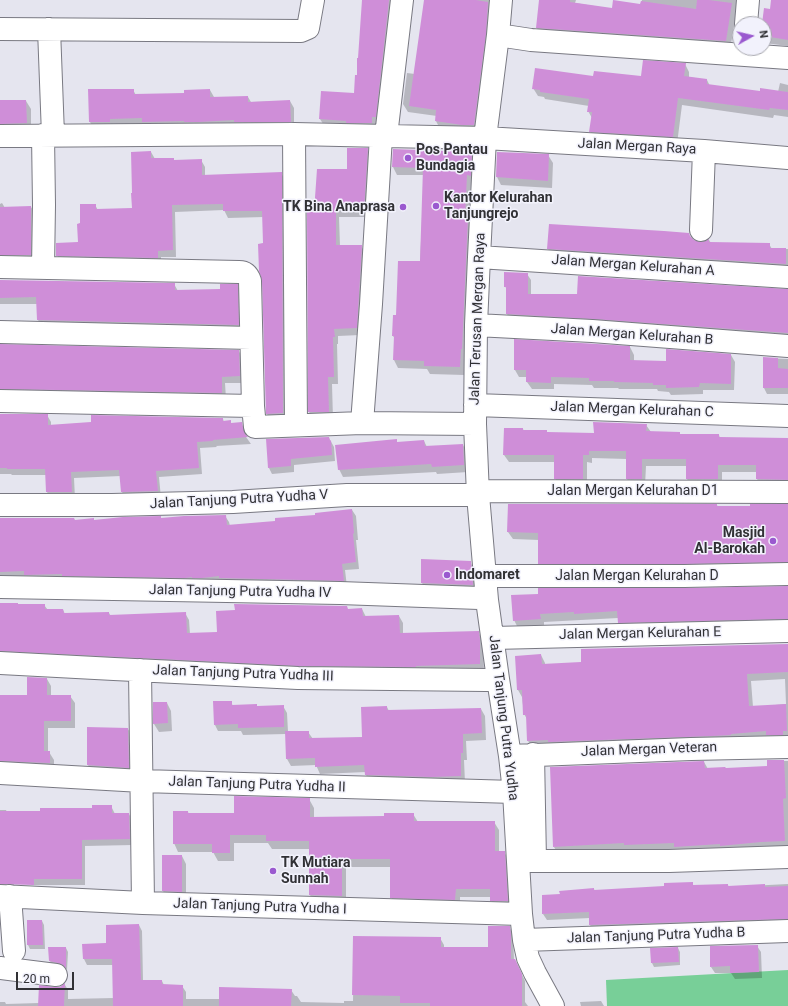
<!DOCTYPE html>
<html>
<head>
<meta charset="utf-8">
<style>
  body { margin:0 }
  #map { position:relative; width:788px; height:1006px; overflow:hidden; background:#e5e5ef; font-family:Roboto,sans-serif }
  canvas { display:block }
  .north { position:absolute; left:732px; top:16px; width:40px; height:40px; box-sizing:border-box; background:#f2f2fc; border:1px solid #a5a5ac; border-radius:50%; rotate:82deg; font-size:11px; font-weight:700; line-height:16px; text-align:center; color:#313135 }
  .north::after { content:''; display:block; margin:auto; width:14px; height:18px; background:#9a59cf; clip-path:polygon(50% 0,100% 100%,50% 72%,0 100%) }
  .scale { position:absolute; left:16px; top:972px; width:58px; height:18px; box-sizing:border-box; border:2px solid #313135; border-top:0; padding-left:5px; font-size:12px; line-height:14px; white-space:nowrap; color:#313135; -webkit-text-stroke:3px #f2f2fc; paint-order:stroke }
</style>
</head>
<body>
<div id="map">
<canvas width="788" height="1006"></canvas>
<div class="north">N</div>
<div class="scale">20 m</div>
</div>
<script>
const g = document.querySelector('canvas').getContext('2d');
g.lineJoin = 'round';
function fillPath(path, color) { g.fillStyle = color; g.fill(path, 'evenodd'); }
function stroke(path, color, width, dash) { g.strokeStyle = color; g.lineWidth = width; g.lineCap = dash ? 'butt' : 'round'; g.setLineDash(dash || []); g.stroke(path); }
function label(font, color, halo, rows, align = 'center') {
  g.font = font + ' Roboto,sans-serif'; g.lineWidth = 3; g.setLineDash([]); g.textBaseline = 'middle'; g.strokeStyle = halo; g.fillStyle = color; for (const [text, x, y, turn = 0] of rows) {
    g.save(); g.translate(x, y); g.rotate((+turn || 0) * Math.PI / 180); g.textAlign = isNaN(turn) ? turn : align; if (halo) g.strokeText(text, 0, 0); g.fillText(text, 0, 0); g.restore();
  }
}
const green = new Path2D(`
  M788,970V1006H607L606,980Z`);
const shadow = new Path2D(`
  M363,0H397L380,125H376V131L325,127L320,119L355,94L358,76Z
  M425,0H496L478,133L440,129L436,121L437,116L408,112L403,104L407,73L415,74Z
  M540,0H576L575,3L613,9L641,5L642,0H745L738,3L730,50L542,37L537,28Z
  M772,0H788V46L765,43L764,41V24H763L771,10Z
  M685,64L689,72V77L707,80L710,86L760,92H778L780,83L788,85V117L774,115L773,118L682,105L677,144L595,139L590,131L592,118L588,111L589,106L545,99L544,97L538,96L533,88L594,77H642Z
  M89,90H133L136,95L185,94L210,90L214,97H248L251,102L290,101L294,108V128L94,129L90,122Z
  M0,101H26L31,109V131H5L0,123Z
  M367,149L372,157L368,217H339L340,246H361L366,254L360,335L338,336V344H337L338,384H332L333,419L314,420L309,412L308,213H315L348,170Z
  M151,152L155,159L174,161L201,160L205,167V176L281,173L285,180L287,420H271L267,414L264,217L228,218L224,210L175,212L176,257H161V264L61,262L57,255L79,243L81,224L95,205L98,210L133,209Z
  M471,152L476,161L475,183H471L469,220L473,226L464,375L430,374L427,369L398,368L394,360L395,339L393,336L397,316L420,262L424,175H397L393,167Z
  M548,155L553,163L552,188L501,185L497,177Z
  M2,203L5,208L31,207L35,213L34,261L0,262V204Z
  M691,239L700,243L709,240L711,243L769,244L772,249H788V271L552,255L548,249Z
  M527,274L531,280V295H578L788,290V339L511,320L507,314V290L505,286Z
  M0,281L174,284L178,291L221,290L237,285L241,292L242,331L42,327L38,320V304H0Z
  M0,346L239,351L242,358L243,383H225L226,399L0,396Z
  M630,347L634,355V362H667L731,355L735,362L734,390H703V394L671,395L669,392L658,391L657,389H619L618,388H594L592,385L554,384V389H532L527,382V377H519L515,370Z
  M764,358L788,359V394H767L764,388Z
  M0,415H47L51,422V426L223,419L224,422L230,421L232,424L241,423L245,430L246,437L251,444L216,446L217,447L200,448L202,474L159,477L161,498L126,499L122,492L121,476L74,478L75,499H51L47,492L46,475H12L11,474H0Z
  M646,425L651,432L679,433L681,435H719L720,438H788V487H762L757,479V472H722V487L691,486L687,479V466H646L645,486H631L627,479V459L592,458V463L587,462V486H559L555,478V462H509L504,455L523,429L524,431L547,433L595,434Z
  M329,438L334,447L335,461L294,465V472L272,474L269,468L267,440Z
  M396,440L397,443L424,441L427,447L463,445L467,452L468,472L437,474L436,472L343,477L339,469Z
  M717,505L718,507L788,505V569L543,571L539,563V540L513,539L508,532Z
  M352,510L356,516L358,540H356L359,569L345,570L347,587L0,579V519L94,521L225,516L229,522L230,526L276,522Z
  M422,560L470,562L475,570L477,593L427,591L422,583Z
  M788,588V626L623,630L619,622L618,618L544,622V626L518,628L514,620L512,596Z
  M0,605H44L48,610H63L65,614L109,613L111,616L185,613L189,620L190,634L218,633L348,610L362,609L366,617L399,616L403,623V634L478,632L482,639L483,648L484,670L420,672L0,655Z
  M788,645V742L533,748L528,741L527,719L524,714L522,697L518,690L541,655L545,663V665L582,663ZM785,679L786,704L753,707L751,681Z
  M47,679L51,686V696H70L75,703V728H48V752H49L54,760V770L0,769V696H28Z
  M231,702L233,706L258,707L283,706L287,713L288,732H308L313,739L363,738L387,707L389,711L481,709L485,716L486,740L466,741L467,760H464L465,783L370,782L366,775V772L320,774L316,765L291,766L287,759L286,734L243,735L241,731H218L215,725Z
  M167,703L171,711L172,731L159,732L154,724Z
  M88,728L128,729L135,741V780L95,777L88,765Z
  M768,761H788V849L558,854L554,847L704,762L708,769L768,767Z
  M309,799L314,808V818H385L413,814L418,822H494L499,830V852H504L509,860L512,909L496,908L491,900V897H460V907L396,906L391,897V867H346V904L315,903L310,895V849H272L268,843H234V861H218L213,852H178L174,843L188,812L189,814H235Z
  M111,806L115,814H129L132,820L133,845L85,846V885H31L21,849L13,890H0V810H6L7,812H41L93,809Z
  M182,856L186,864V899H168L163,891Z
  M692,883L694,886L728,885L729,887L788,884V924L594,931L590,925V918L547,920L543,914L561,895L594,889L595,891L665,887Z
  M28,921H42L44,925L45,949H30L28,945Z
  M139,925L142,931L143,981H162L164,985L182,986L186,992V999H220L291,990L295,996H297L301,1002L344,1003V1001H353L354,937L440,938L444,945V948H489L509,927L513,933L514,960L518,966L525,981V1002L528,1006H0V1002H5L6,1004L39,1003L65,985L68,990V999L114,998L113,965H87L84,959Z
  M757,946L761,952L762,978L735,979L731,973H715L711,967Z
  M49,948H66L68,952L67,970L61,966L52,965L50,961Z
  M678,948L680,952V965L654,967L652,963L651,949Z
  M601,1001L604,1006H581L580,1002Z`);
const building = new Path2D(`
  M362,0H389L376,117H372V123H346V121L319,119L321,91L354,93L355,75H357V58H358Z
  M424,0H476L488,2L486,34L474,125H462L435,121L436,110L409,106Z
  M539,0H570V2L612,8L613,0L640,4L641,1L696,9L697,0H709L732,3L726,41L536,28Z
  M771,0H788V40L764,36V24H762L764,8L770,9Z
  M643,60L686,63L684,76L707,79V84L760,91V88L788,92V110L770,108L769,110L678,98L673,137L589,132L592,112H587L589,99L540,92V90L532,89L535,68L593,76L594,71L641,76Z
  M88,89H134V94L184,93V90L210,89V97L248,96V102L290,100L291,122H234V120L199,122H184V121L142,122V118L110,119V122H89Z
  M0,100H26L27,123L0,124Z
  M347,148H368L364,210H336V245H362L357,328L334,329L335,337H333L334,377H328L329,412H308L307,212H314L317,169H347Z
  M393,149L472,152L471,176L467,175L465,217H468L462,349H461L460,367L424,366V361L393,360L394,336H392L393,315H396L398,261H420L423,168L392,167Z
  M151,151V158H174V160L202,159V175L282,172L283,413L266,414L262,281L259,271L258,244L263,243L262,211H223V204L172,205L173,250L158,251V258L56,256V243L78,242L77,224L80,223V204H96V209L132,208L131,193H132L131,152Z
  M497,152L549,154L548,181L496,177Z
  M31,206V255H0V207Z
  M549,224L664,231L689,233L690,236L694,240L700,242L706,241L709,239V242L770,243V248H786V264L547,249Z
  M504,272L528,273V294H577L578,276L788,289V333L593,319L506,314V287H504Z
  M0,280L175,283V290L220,289V284H238L239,325L37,320L36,297L0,298Z
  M514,339L630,346V360L666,361V349L731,354V384L700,383L699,387L666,388V385H653V383L614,382V381H589V378L551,377V383L526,382V370H514Z
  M0,344L239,350L240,376L222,377V393L0,389Z
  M763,357L778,358V368L788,369V388H763Z
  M0,414H48V425L91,422V415L223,418V421L231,420V423L242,422L243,428L245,434L248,437L213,440V441L197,442L199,468L156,471L158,491L121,492L119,470L71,472L72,492H46L45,469H7V468H0Z
  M593,422L647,424L646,431L680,432V434H719V437L788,438V480L756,479V465H718V479H686V459H642V479H626V451H589V455H583V479H554V455H503L504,428H523V430H547V432L594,433Z
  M329,437L330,441L331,440L332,455L291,459V466L268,468L266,439Z
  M397,439V442L424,440L425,446L463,444L464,465L432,467L431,464L338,470L335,445Z
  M508,504H717V506H750V504H788V562L684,564H538V533L507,532Z
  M352,509L354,533L353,534L356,562L342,564L344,581L219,578V576L202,578H192V577L185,578L62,576V574L24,575V571L0,572V518H74L75,520L94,518V520L123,517L161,516V518L184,516L226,515L227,525L275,521V518L315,515V513Z
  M421,559L471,561L473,585L421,583Z
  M788,586V619L618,623L617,611L574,614V612L540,614L541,619L513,621L511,595L538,594V588H684Z
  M0,603H18V604H45V609H63L64,613L109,612V615L186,612L187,633L217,632L216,611L235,610L234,604L347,606L348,609L362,608L363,616L399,615L400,633L479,631L480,640V664L416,666V667L298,666L0,651Z
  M788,644V672L747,674L749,706L786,704L787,731H783V735H766V731L731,734V735L712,736L548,742V740L527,741L526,715H523L522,690H517L515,656L541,654L542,664L581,662V649Z
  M27,677L47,678V695H71V721H44V751H50V763L0,761V695H27Z
  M213,701H232V705L257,704V706L284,705V727L238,728V724L214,725Z
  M153,702H167L168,723L153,724Z
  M387,706V710L481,708L482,733L463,734V753H461V776L432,777L365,775L364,765L315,767V758L286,759L285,731H309V738L362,737L361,707Z
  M87,727L128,728L129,768L87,765Z
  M767,760H784L786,798L783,799L785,841L761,842L720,846V844L674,847V843L624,845V843L553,847L550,767L704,761L705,768L725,767L726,768L767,766Z
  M234,796L310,798V817L384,816V813H414V821H495V851H505L508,901H490V889H456L455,900L390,898V859H342V896L309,895V841H266V835H230V853H212V844H173V811H188V813H234Z
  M92,805H112V813H129L130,839L82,840V879H34V885L0,884V811H40V808H92Z
  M162,855H182V892L162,891Z
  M693,882V885L728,884V886L765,884V887L788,886V919L589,925V912L542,914V895L560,894L559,891L594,888V890L664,886V883Z
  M27,920H42L43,945H27Z
  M139,924L141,980H162V984L183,985V1006H113L112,959H83L82,944L106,943V925Z
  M488,926H510L511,935V959H515L522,974V1006H430V1003H400V996L352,995L353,936L441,937V947H488Z
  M758,945L759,972L730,973V966L710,967V946Z
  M48,947H66V968L63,965L58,963L49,961Z
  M678,947L679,962L651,963L650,948Z
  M65,983L64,1006H38L39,985L55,987H60Z
  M219,987L292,989L291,1006H219Z`);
const minor = new Path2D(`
  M402,0L386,136L485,138L704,151L788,158
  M501,0L498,35L485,138L479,257L476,325L475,424L478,495L487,600L498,679L510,756L514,792L521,914L524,940L528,958L535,973L553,1006
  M746,24L748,0
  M0,29L301,31L308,28L313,0
  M49,29L53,135
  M498,35L531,40L788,58
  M294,134L296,425
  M43,135L44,205L43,268
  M0,136L294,134L386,136
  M701,230L704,151
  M479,257L788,277
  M0,267L239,272C245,272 248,275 250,281L253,406L255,427L362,423L475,424
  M476,325L592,331L788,346
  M0,332L251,338
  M0,401L253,406
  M475,405L788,416
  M362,423L371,304L381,136
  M478,491L788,492
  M0,505H112L233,502L347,495H478
  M485,576H684L788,574
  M0,587L340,593L479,598L487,600
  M493,638L788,631
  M0,663L114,669L298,678L486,680L498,679
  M140,670L143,903
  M533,754L535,861
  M510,756L691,749L788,747
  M0,773L142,781L514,792
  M518,861H669L788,857
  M0,896L143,903L521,914
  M10,896L14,951
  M524,940L788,931
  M0,968L56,975`);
const markers = [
  [408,158,4,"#9a59cf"],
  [436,206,4,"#9a59cf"],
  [403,207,4,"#9a59cf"],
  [773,541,4,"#9a59cf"],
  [447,575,4,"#9a59cf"],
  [273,871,4,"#9a59cf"]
];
const streetNames = [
  ["Jalan Mergan Raya",637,147,3],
  ["Jalan Mergan Kelurahan A",633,266,4],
  ["Jalan Terusan Mergan Raya",478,319,-88],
  ["Jalan Mergan Kelurahan B",632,335,4],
  ["Jalan Mergan Kelurahan C",632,410,2],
  ["Jalan Mergan Kelurahan D1",633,491],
  ["Jalan Tanjung Putra Yudha V",239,500,-3],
  ["Jalan Mergan Kelurahan D",637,576],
  ["Jalan Tanjung Putra Yudha IV",240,592,1],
  ["Jalan Mergan Kelurahan E",640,634,-1],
  ["Jalan Tanjung Putra Yudha III",243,674,2],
  ["Jalan Tanjung Putra Yudha",503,718,83],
  ["Jalan Mergan Veteran",649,750,-2],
  ["Jalan Tanjung Putra Yudha II",257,785,2],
  ["Jalan Tanjung Putra Yudha I",260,907,2],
  ["Jalan Tanjung Putra Yudha B",656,936,-2]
];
const poiNames = [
  ["Pos Pantau",416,150],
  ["Bundagia",416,166],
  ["Kantor Kelurahan",444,198],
  ["Tanjungrejo",444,214],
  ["TK Bina Anaprasa",395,207,"right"],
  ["Masjid",765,533,"right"],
  ["Al-Barokah",765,549,"right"],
  ["Indomaret",455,575],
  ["TK Mutiara",281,863],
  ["Sunnah",281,879]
];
fillPath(green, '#78cf98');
fillPath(shadow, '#0003');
fillPath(building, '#cf8ed8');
stroke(minor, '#797982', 24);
stroke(minor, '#fff', 22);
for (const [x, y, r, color] of markers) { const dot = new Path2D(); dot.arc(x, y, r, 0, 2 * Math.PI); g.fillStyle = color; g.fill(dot); stroke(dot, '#f2f2fc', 1.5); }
label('14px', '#313135', '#f2f2fc', streetNames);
label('bold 14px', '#313135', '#f2f2fc', poiNames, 'left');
</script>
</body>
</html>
